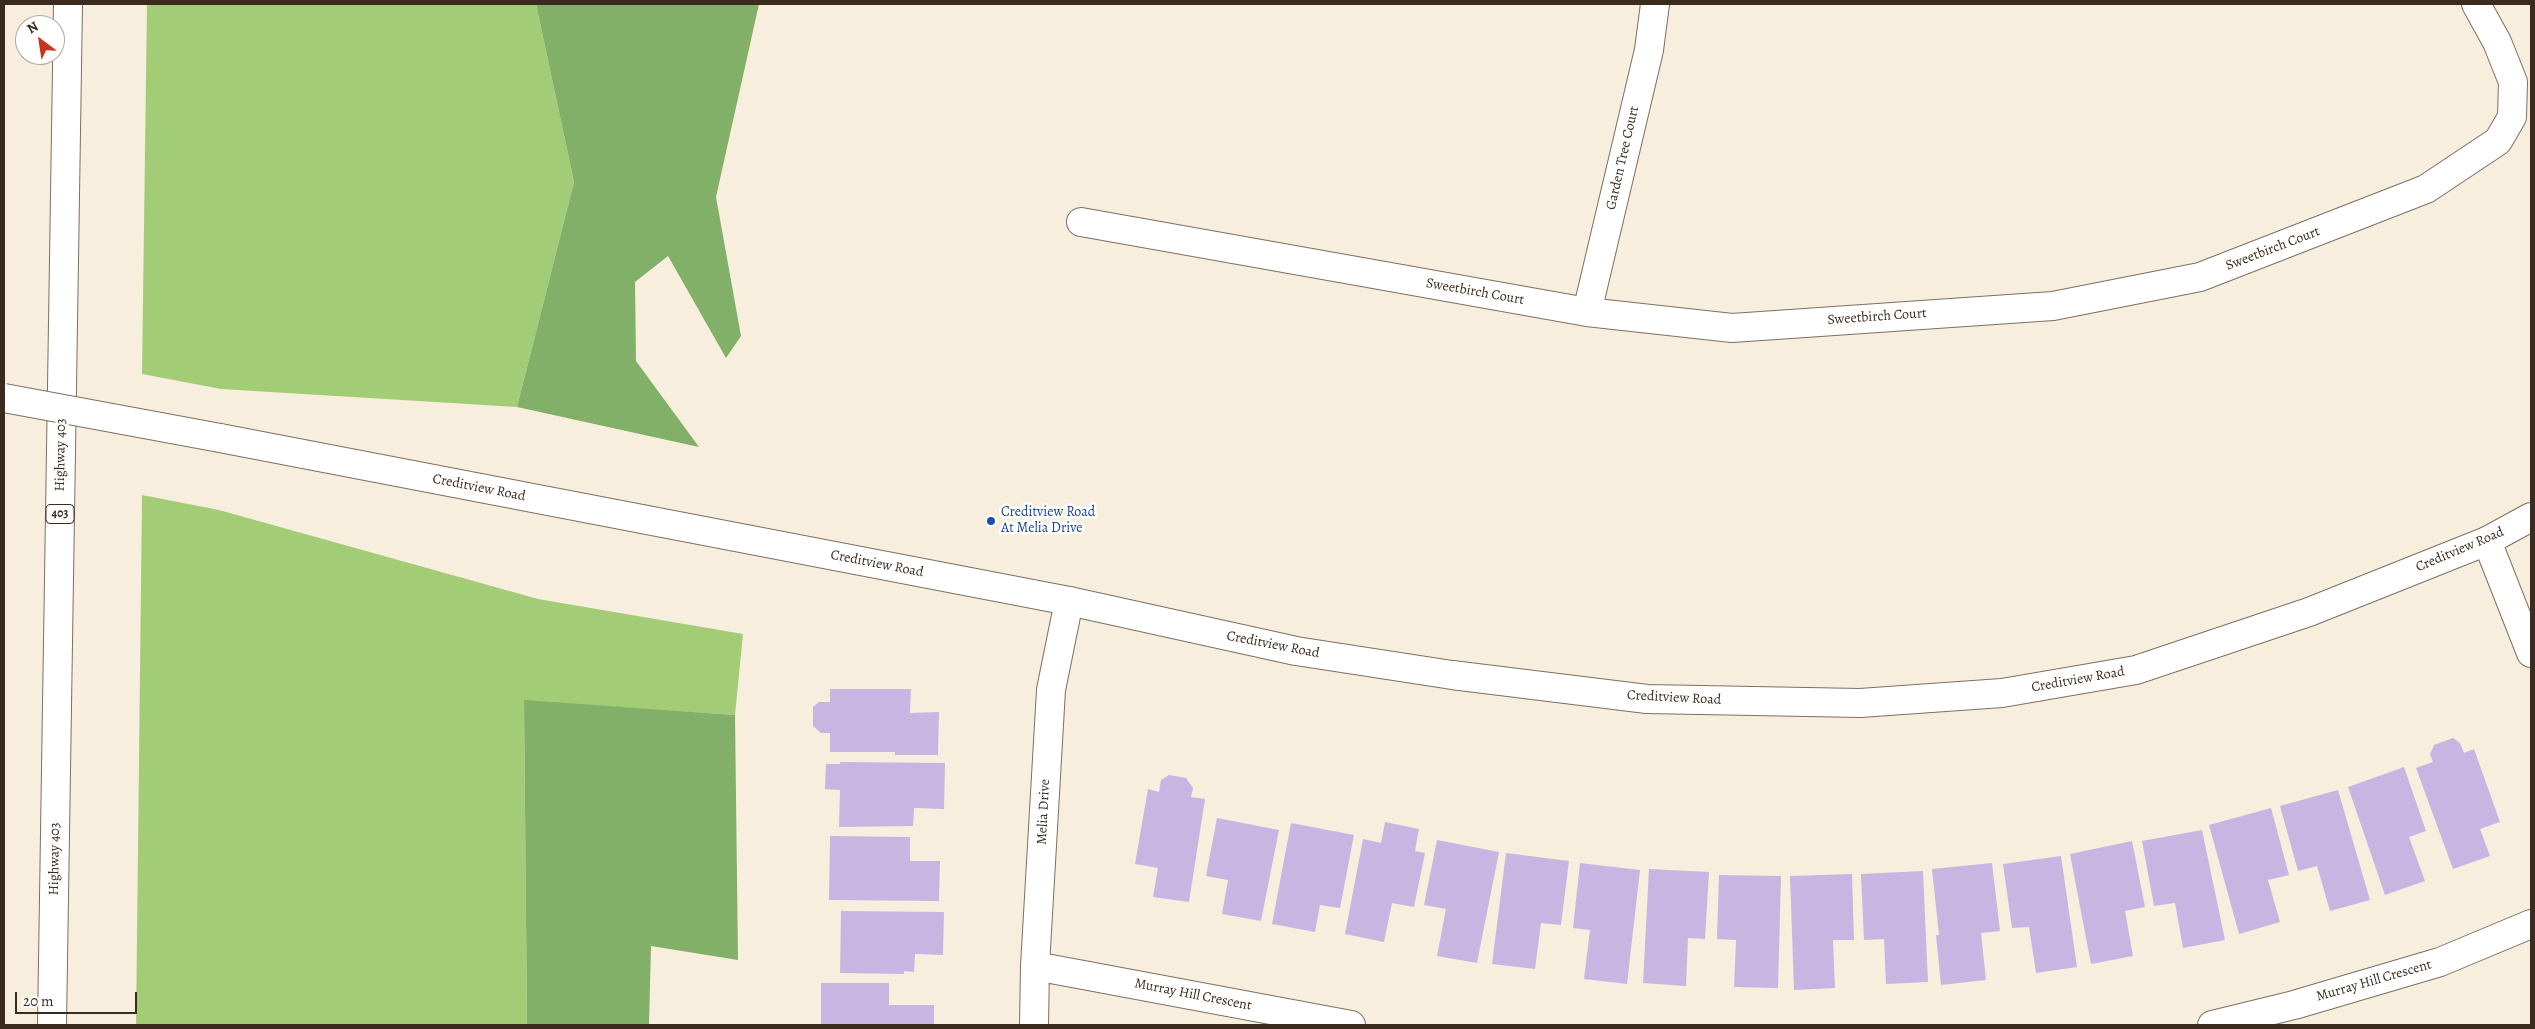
<!DOCTYPE html>
<html>
<head>
<meta charset="utf-8">
<style>
  body { margin:0 }
  #map { position:relative; width:2535px; height:1029px; overflow:hidden; background:#f8eede; font-family:Alegreya,serif }
  canvas { display:block }
  .frame { position:absolute; inset:0; border:5px solid #3b2a1e; pointer-events:none }
  .north { position:absolute; left:15px; top:15px; width:50px; height:50px; box-sizing:border-box; background:#fff; border:1px solid #b1aaa5; border-radius:50%; rotate:329deg; font-size:14px; font-weight:700; line-height:20px; text-align:center; color:#3b2a1e }
  .north::after { content:''; display:block; margin:auto; width:18px; height:22px; background:#c8321e; clip-path:polygon(50% 0,100% 100%,50% 72%,0 100%) }
  .scale { position:absolute; left:15px; top:992px; width:122px; height:22px; box-sizing:border-box; border:2px solid #3b2a1e; border-top:0; padding-left:6px; font-size:15px; line-height:18px; white-space:nowrap; color:#3b2a1e; -webkit-text-stroke:4px #fff; paint-order:stroke }
</style>
</head>
<body>
<div id="map">
<canvas width="2535" height="1029"></canvas>
<div class="frame"></div>
<div class="north">N</div>
<div class="scale">20 m</div>
</div>
<script>
const g = document.querySelector('canvas').getContext('2d');
g.lineJoin = 'round';
function fillPath(path, color) { g.fillStyle = color; g.fill(path, 'evenodd'); }
function stroke(path, color, width, dash) { g.strokeStyle = color; g.lineWidth = width; g.lineCap = dash ? 'butt' : 'round'; g.setLineDash(dash || []); g.stroke(path); }
function label(font, color, halo, rows, align = 'center') {
  g.font = font + ' Alegreya,serif'; g.lineWidth = 5; g.setLineDash([]); g.textBaseline = 'middle'; g.strokeStyle = halo; g.fillStyle = color; for (const [text, x, y, turn = 0] of rows) {
    g.save(); g.translate(x, y); g.rotate((+turn || 0) * Math.PI / 180); g.textAlign = isNaN(turn) ? turn : align; if (halo) g.strokeText(text, 0, 0); g.fillText(text, 0, 0); g.restore();
  }
}
const green = new Path2D(`
  M147,4H536L574,182L517,407L221,389L142,374Z
  M142,495L219,510L538,599L743,634L735,715L524,701L527,1025H136Z`);
const forest = new Path2D(`
  M536,4H759L716,197L741,336L726,358L668,256L635,282L636,361L699,447L517,407L574,182Z
  M524,700L735,715L738,960L651,946L649,1025H527Z`);
const building = new Path2D(`
  M830,689H911L910,713L939,712L938,755H895V752H830V733H821L813,726V707L819,702H830Z
  M2453,738L2460,743L2464,753L2474,749L2500,822L2480,829L2490,856L2453,869L2416,768L2433,762L2430,754L2434,745Z
  M840,762L945,763L944,809L914,808L913,826L839,827L840,790L825,789L826,764H840Z
  M2404,767L2426,831L2409,837L2425,881L2385,895L2348,787Z
  M1169,775L1186,778L1193,788L1191,797L1205,799L1189,902L1153,897L1158,868L1135,864L1148,789L1159,792L1161,780Z
  M2338,790L2370,900L2330,911L2317,866L2298,871L2280,806Z
  M2271,808L2289,875L2268,880L2280,922L2239,934L2209,825Z
  M1217,818L1279,830L1261,921L1222,914L1228,880L1206,876Z
  M1385,822L1419,829L1415,851L1425,853L1414,907L1392,903L1384,942L1345,934L1363,839L1381,843Z
  M1291,823L1354,835L1340,908L1320,905L1315,932L1272,924Z
  M2202,830L2225,940L2183,948L2175,903L2154,906L2142,841Z
  M830,836L910,837V861H940L939,901L829,900Z
  M1437,840L1499,852L1477,963L1437,956L1446,909L1424,905Z
  M2132,841L2145,907L2125,911L2133,956L2091,964L2070,854Z
  M1506,853L1569,861L1561,925L1541,923L1535,969L1492,964Z
  M2061,856L2077,967L2036,973L2029,927L2012,928L2003,864Z
  M1580,863L1640,870L1627,984L1584,979L1590,930L1573,928Z
  M1992,863L2000,931L1981,933L1986,980L1941,985L1936,935H1939L1932,869Z
  M1649,869L1709,872L1705,939L1688,938L1686,986L1643,983Z
  M1923,871L1928,982L1886,984L1884,939L1864,940L1861,874Z
  M1852,874L1854,940H1833L1835,988L1794,990L1790,876Z
  M1719,875L1781,876L1778,988L1734,987L1736,940L1717,939Z
  M841,911L944,912L943,955L915,954L914,972L904,971V974L840,973Z
  M821,983H889V1005H934V1025H821Z`);
const minor = new Path2D(`
  M1081,222L1587,312L1732,328L2053,306L2200,277L2426,189L2498,141L2512,117L2513,82L2497,42L2476,4
  M1587,312L1649,50L1655,4
  M2487,541L2531,653
  M1035,966L1351,1025
  M1034,1025L1035,966L1051,690L1069,601
  M2212,1025L2294,1005L2440,962L2531,924`);
const secondary = new Path2D(`
  M220,438L1069,601L1296,651L1452,675L1647,699L1860,703L2002,693L2136,670L2309,612L2487,541L2531,517`);
const motorway = new Path2D(`
  M52,1025L68,4`);
const secondaryBridge = new Path2D(`
  M4,398L220,438`);
const markers = [
  [991,521,5,"#1a4fb4"]
];
const shields = [
  [60,514,28]
];
const shieldNames = [
  ["403",60,514]
];
const streetNames = [
  ["Garden Tree Court",1623,158,-77],
  ["Sweetbirch Court",2273,249,-21],
  ["Sweetbirch Court",1475,292,10],
  ["Sweetbirch Court",1877,317,-4],
  ["Highway 403",61,455,-89],
  ["Creditview Road",479,488,11],
  ["Creditview Road",2460,550,-23],
  ["Creditview Road",877,564,11],
  ["Creditview Road",1273,645,11],
  ["Creditview Road",2078,680,-10],
  ["Creditview Road",1674,698,3],
  ["Melia Drive",1044,812,-87],
  ["Highway 403",55,859,-89],
  ["Murray Hill Crescent",2374,981,-16],
  ["Murray Hill Crescent",1193,995,11]
];
const transitNames = [
  ["Creditview Road",1001,513],
  ["At Melia Drive",1001,529]
];
fillPath(green, '#a3cc77');
fillPath(forest, '#82b068');
fillPath(building, '#c9b5e1');
stroke(minor, '#7d6f61', 30);
stroke(secondary, '#7d6f61', 30);
stroke(motorway, '#7d6f61', 30);
stroke(minor, '#fff', 28);
stroke(secondary, '#fff', 28);
stroke(motorway, '#fff', 28);
stroke(secondaryBridge, '#7d6f61', 30, []);
stroke(secondaryBridge, '#fff', 28);
for (const [x, y, r, color] of markers) { const dot = new Path2D(); dot.arc(x, y, r, 0, 2 * Math.PI); g.fillStyle = color; g.fill(dot); stroke(dot, '#fff', 2); }
for (const [x, y, w] of shields) { const box = new Path2D(); box.roundRect(x - w / 2, y - 9.5, w, 19, 4); g.fillStyle = '#fff'; g.fill(box); stroke(box, '#3b2a1e', 1); }
label('bold 12px', '#3b2a1e', null, shieldNames);
label('14px', '#3b2a1e', '#fff', streetNames);
label('14px', '#164399', '#fff', transitNames, 'left');
</script>
</body>
</html>
